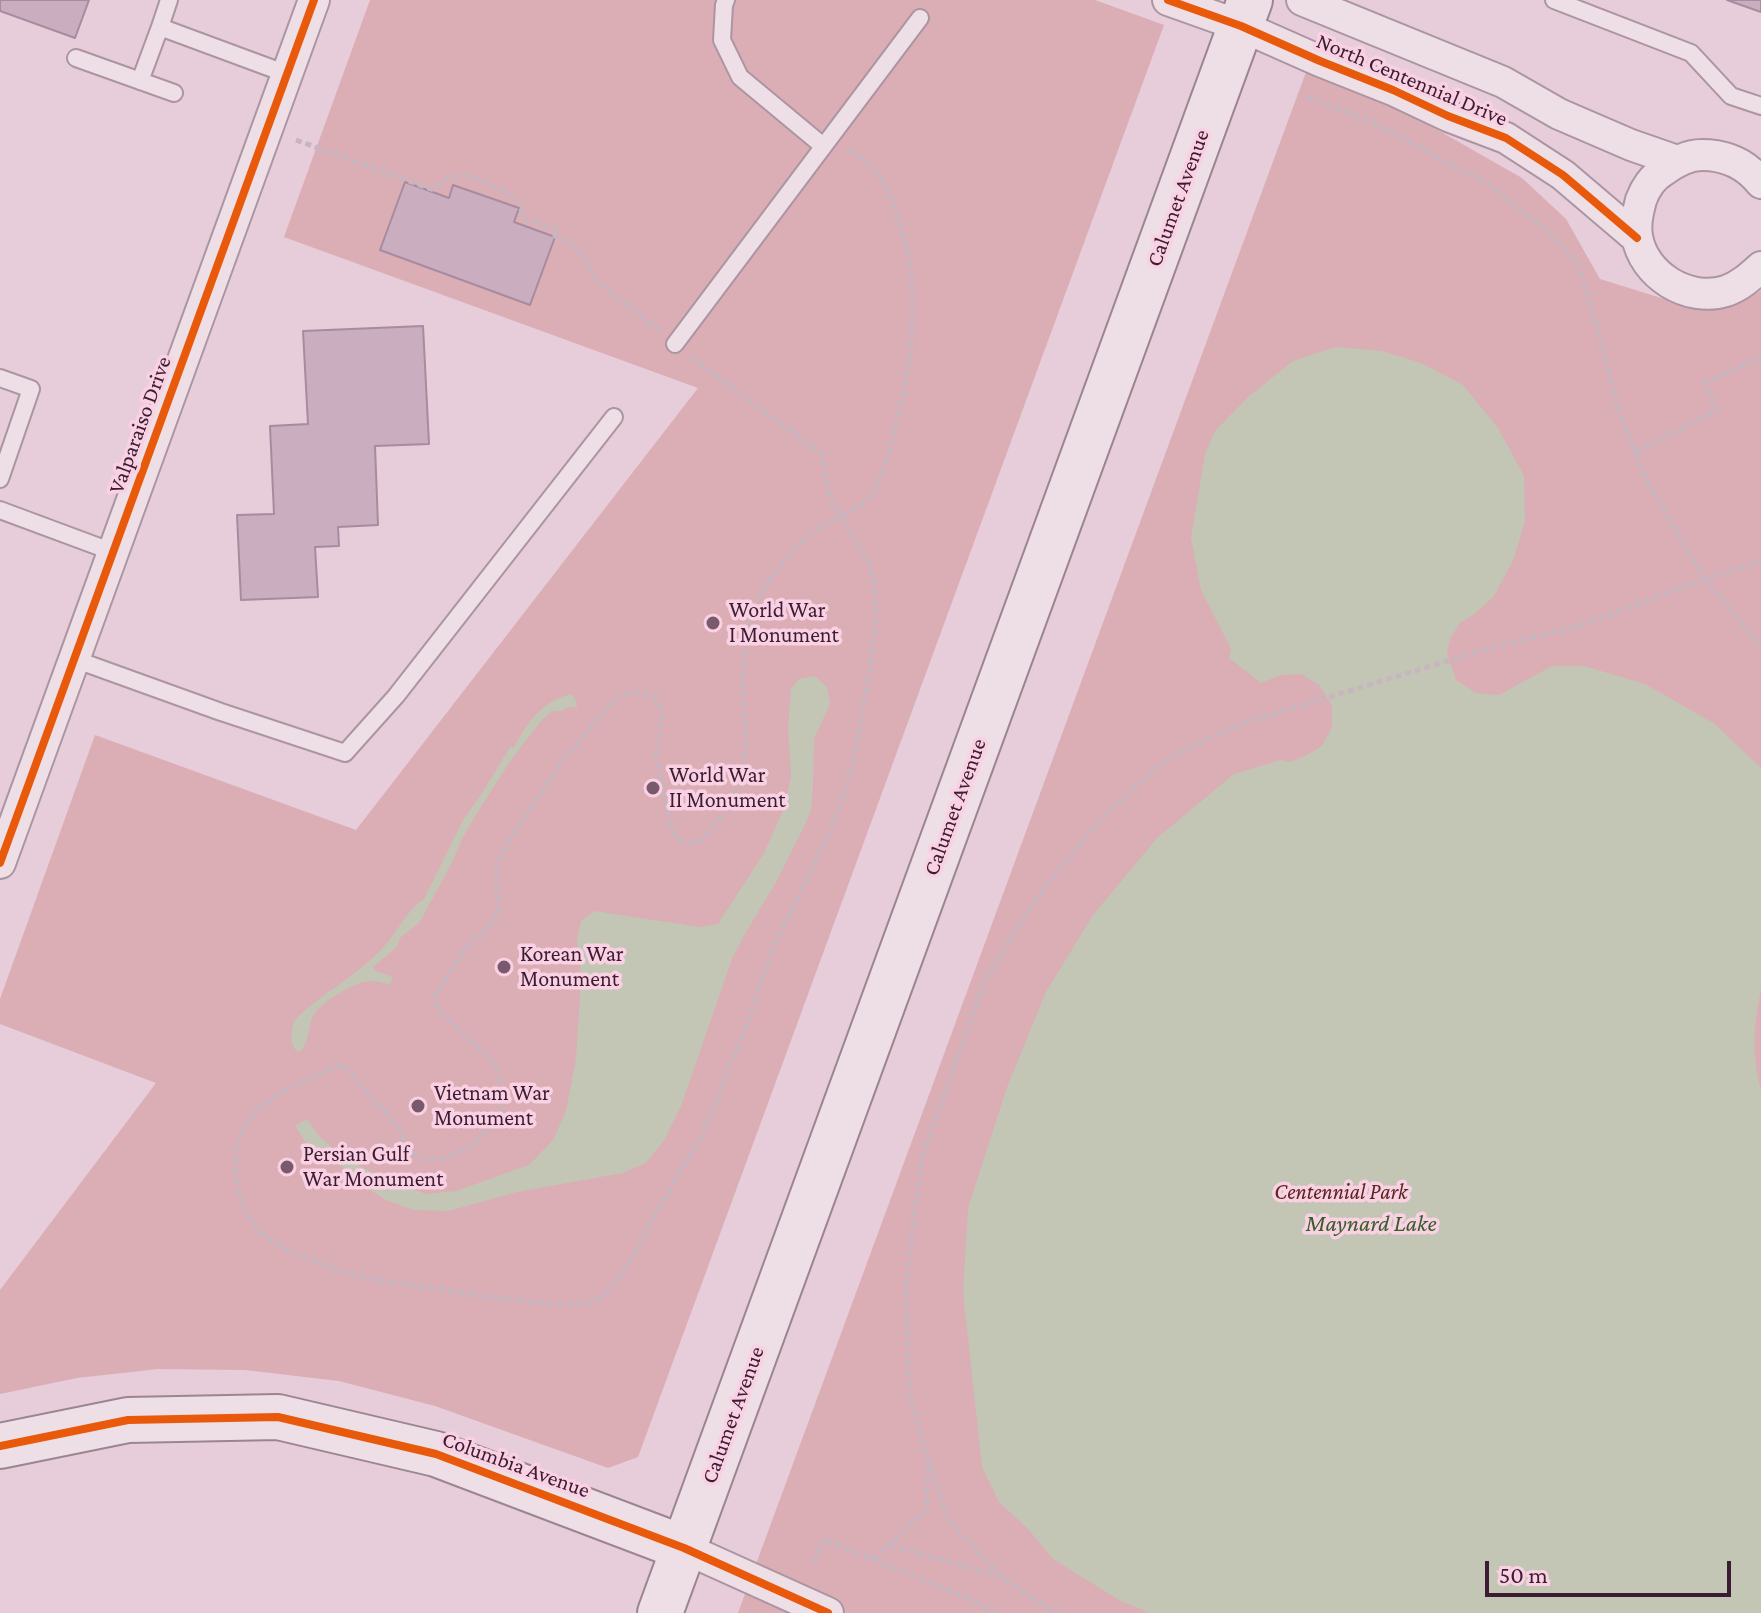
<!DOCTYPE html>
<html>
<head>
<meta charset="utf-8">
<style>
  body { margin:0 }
  #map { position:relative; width:1761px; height:1613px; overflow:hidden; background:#e7ccd9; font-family:"Crimson Pro",serif }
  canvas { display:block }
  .scale { position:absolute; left:1485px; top:1561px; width:246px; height:36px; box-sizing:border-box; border:4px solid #3c1c32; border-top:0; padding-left:10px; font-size:24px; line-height:28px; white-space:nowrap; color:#3c1c32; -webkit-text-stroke:6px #f9d1e3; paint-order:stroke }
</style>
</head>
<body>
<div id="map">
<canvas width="1761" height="1613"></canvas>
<div class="scale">50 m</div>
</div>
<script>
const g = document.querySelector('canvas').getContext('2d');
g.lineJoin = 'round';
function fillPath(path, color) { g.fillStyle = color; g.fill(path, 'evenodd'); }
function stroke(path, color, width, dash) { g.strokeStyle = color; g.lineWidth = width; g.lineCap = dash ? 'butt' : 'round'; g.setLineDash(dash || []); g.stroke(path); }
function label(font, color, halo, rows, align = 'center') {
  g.font = font + ' "Crimson Pro",serif'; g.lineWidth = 7; g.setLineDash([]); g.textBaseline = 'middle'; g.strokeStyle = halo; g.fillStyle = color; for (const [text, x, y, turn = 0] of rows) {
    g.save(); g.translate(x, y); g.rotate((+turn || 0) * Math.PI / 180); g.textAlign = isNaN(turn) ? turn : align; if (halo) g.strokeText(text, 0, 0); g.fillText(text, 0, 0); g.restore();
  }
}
const green = new Path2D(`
  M370,0H1095L1164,25L638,1457L608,1468L435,1406L339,1381L245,1370L158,1369L77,1378L0,1394V1290L156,1083L0,1024V999L95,735L356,830L698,388L284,237Z
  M1306,72L1385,100L1522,178L1566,219L1600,279L1661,298L1734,306L1761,291V1613H738Z`);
const water = new Path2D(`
  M1336,347L1382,351L1421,363L1463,385L1498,428L1524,476L1525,521L1514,558L1494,596L1476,613L1460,623L1450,639L1447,653L1456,680L1476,693L1499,695L1552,666H1584L1645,684L1715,724L1761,768V989C1754,1022 1751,1056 1761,1089V1613H1150L1119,1600L1053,1559L1028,1529L999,1502L982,1467L963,1292L968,1208L1007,1087L1046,992L1093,915L1157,838L1234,774L1281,760L1291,762L1307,755L1322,746L1332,727V705L1319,685L1301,674L1281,675L1261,683L1229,658L1231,649L1201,590L1191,538L1205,454L1215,431L1248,397L1293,361Z
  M815,676L827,687L830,704L814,739L813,787L811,810L802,831L775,884L746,932L732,959L681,1106L665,1139L646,1163L623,1173L517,1192L448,1211L414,1210L386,1200L359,1183L347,1170L307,1145L295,1126L307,1119L321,1138L347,1160L388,1180L426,1194L456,1191L529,1165L553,1140L566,1111L576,1059L581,977L577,939L581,921L594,911L700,927L718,924L764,853L785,806L791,776L788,727L791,689L799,679Z
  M572,694L576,702L577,707H568L562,711H552L542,720L511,760L482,805L462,839L452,863L419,923L400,938L397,947L373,967L376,971L393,977L390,985C381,982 373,980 364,982C352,984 321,1003 315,1013C306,1026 311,1043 298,1053C289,1043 291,1033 294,1020C320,995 353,978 379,952C395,937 406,910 424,899L463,820L482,793L510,747H514C528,721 543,700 572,694Z`);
const building = new Path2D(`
  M0,0H89L75,38L0,11Z
  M1727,0H1761V12Z
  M405,182L449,198L453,185L519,208L514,222L555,237L530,305L380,250Z
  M423,326L429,444L375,446L378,525L338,527L339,546L315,547L318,597L241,600L237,515L274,514L270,426L308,424L303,331Z`);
const path = new Path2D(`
  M1307,97L1370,121L1486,183L1544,228L1577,262L1598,329L1619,413L1649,485L1705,579L1761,646
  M296,140L434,190C439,185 443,180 449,178C472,169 503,190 520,203L523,218L557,230L555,236L571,243L579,251L598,282L659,330
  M691,357L822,454L830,499L869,562L875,588L876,625L870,666L858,739L847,787L828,836L774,946L740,1042L728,1067L715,1107L701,1137L653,1218L630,1262L611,1288L594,1302L570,1305L502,1299L366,1278L343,1272L288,1251L263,1235L248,1216L240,1197L235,1170L236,1149L244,1126L257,1110L280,1093L342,1064L401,1130L404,1143L411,1151L423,1159L436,1160L469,1148L498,1121L502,1111L501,1085L495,1064L485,1054L442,1014L437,1006L435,995L465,949L474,939L485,931L499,912C498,887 493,877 502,852L561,763L613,701L624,694L638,692L649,694L657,700L661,710L662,721L656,755L671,828C676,837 682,845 694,843C703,841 710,830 716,823C766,763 735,721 745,655C747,636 754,615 760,597C766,579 803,538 818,528C830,521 862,507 870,497C883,479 891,445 896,423C914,351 922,281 895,209C890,196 885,183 876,172C868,163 857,155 848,148
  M1635,452L1717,410L1705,383L1761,357
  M930,1465L949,1521L1001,1576L1026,1595L1058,1613
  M890,1545L1000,1576
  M871,1559L889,1545L926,1510L928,1460L909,1395L906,1282L922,1157L986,978L1037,898L1100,820L1163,762L1215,735L1250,721L1487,649L1585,624L1705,579L1761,562
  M814,1564L823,1539L974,1601L995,1613`);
const lane = new Path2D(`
  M169,0L160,27L287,74
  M726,0L724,5L722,40L740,77L823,146
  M1554,0L1691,53L1731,96L1761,106
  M76,58L174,93
  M140,81L160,27
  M675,344L920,18
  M0,378L31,389L0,479
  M0,510L113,552
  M74,659L221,712L345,753L396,696L614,417`);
const street = new Path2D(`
  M1168,0L1241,26L1320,61L1393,90L1448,116L1506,138L1563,175L1637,238
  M1302,0L1503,82L1559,114L1631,145L1677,161
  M1761,183C1746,164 1726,155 1702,155C1687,155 1675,162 1663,171C1653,177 1645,189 1641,200C1638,212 1635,223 1637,236C1643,275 1688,303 1726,291C1740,286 1750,277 1761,267
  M0,863L314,0
  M684,1548L828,1613`);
const secondary = new Path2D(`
  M0,1446L128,1420L278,1417L436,1454L684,1548
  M660,1613L1250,0`);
const cycleway = new Path2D(`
  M1168,0L1241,26L1320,61L1393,90L1448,116L1506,138L1563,175L1637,238
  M0,863L314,0
  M0,1446L128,1420L278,1417L436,1454L684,1548L828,1613`);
const markers = [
  [713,623,8,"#785a6c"],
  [653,788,8,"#785a6c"],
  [504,967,8,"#785a6c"],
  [418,1106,8,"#785a6c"],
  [287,1167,8,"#785a6c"]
];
const streetNames = [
  ["North Centennial Drive",1412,80,23],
  ["Calumet Avenue",1178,198,-70],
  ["Valparaiso Drive",140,425,-70],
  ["Calumet Avenue",955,807,-70],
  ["Calumet Avenue",733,1415,-70],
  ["Columbia Avenue",516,1465,20]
];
const poiNames = [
  ["World War",729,610],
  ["I Monument",729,635],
  ["World War",669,775],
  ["II Monument",669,800],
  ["Korean War",520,954],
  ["Monument",520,979],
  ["Vietnam War",434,1093],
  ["Monument",434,1118],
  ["Persian Gulf",303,1154],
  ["War Monument",303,1179]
];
const parkNames = [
  ["Centennial Park",1341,1192]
];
const waterNames = [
  ["Maynard Lake",1371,1224]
];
fillPath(green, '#dbadb5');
fillPath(water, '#c3c6b4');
fillPath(building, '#cbadc0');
stroke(building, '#a78b9e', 2);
stroke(lane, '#ac95a2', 20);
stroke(street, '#ac95a2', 34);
stroke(secondary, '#9b8592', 48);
stroke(path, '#c7b5bf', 5, [6, 4]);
stroke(lane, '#eedfe6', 16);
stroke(street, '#eedfe6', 30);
stroke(secondary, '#eedfe6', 44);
stroke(cycleway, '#e8590c', 8);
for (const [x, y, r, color] of markers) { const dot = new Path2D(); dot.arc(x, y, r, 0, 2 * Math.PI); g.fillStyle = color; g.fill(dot); stroke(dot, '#f9d1e3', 3); }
label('22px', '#3c1c32', '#f9d1e3', streetNames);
label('22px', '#3c1c32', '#f9d1e3', poiNames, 'left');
label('italic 22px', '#5a2521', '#f9d1e3', parkNames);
label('italic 24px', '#365d2a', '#f9d1e3', waterNames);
</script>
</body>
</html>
